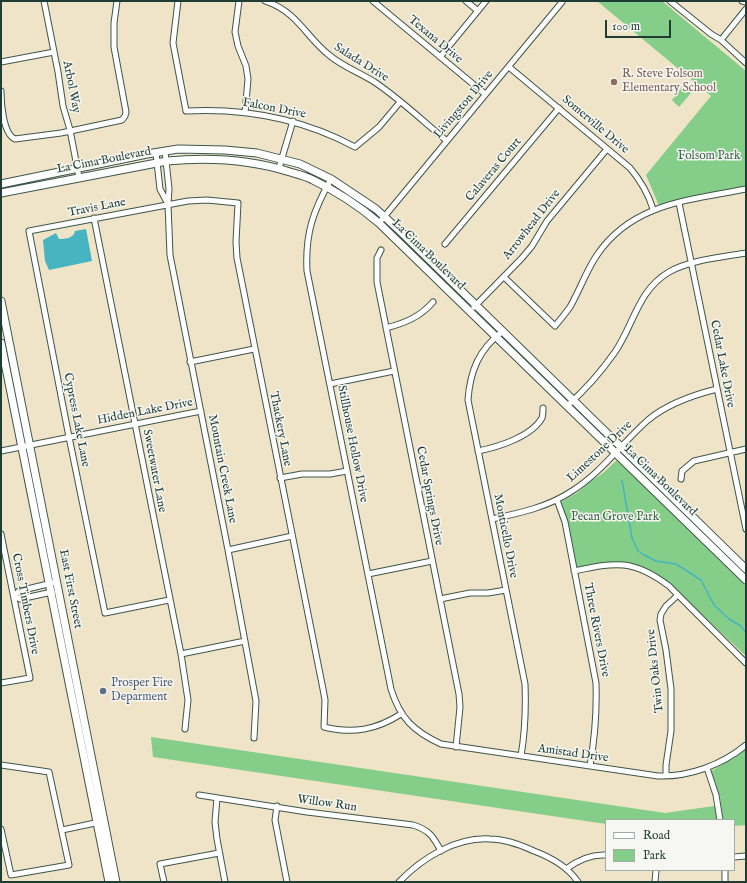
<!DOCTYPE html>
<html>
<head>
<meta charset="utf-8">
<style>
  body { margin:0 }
  #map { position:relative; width:747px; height:883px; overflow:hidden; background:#efe4c8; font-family:"IM FELL English",serif }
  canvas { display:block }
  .frame { position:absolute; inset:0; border:2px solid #1f3d34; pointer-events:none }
  .legend { position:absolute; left:605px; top:819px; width:130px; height:52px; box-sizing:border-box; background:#f6f6f2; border:1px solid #a0aca6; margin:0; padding:5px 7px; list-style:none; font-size:12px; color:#1f3d34 }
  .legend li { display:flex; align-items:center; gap:8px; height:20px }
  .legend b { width:20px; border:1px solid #a0aca6 }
  .scale { position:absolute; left:605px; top:20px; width:66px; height:18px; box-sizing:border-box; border:2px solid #1f3d34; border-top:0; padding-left:5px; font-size:12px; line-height:14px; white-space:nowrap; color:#1f3d34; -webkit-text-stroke:3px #f6f6f2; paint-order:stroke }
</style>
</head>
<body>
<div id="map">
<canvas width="747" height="883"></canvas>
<div class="frame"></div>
<ul class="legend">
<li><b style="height:5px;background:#fff"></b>Road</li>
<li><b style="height:11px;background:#85ce89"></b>Park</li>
</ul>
<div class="scale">100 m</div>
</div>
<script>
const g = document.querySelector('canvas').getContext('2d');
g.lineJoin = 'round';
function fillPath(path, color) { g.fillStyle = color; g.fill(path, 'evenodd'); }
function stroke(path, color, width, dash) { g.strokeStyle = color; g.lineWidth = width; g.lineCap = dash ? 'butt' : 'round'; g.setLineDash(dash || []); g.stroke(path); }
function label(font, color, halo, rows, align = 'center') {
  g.font = font + ' "IM FELL English",serif'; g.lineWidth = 3; g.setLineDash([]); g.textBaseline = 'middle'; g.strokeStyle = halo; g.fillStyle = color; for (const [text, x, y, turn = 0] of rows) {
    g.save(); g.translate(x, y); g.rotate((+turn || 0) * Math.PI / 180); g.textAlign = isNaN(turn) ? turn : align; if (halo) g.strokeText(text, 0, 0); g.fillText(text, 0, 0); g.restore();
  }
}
const green = new Path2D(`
  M597,1H662L746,71V186L659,206L646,175L711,96Z
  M683,86L691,93L679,107L672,100Z
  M617,460L746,586V656C730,641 714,626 697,610C677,590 658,568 628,563C611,560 594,564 577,567L567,519L561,502L577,493L591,481L603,473Z
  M151,737L665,813L721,805L720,797L711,771L734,758L746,749V825L734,826V820H606V824L153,757Z`);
const water = new Path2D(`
  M86,229L92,261L49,270L45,261L43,240L56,233L59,239C66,239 74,238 75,231Z`);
const stream = new Path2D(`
  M622,480L632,538L638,551L644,555L656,561L676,564L701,580L714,605L729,619L741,626L746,633`);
const street = new Path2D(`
  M44,1L58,72L63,106L70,130L79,177
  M178,1L173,43L186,111C244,108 303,119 355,147L379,127L400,102
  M239,1L235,32L238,46L246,66L248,79L245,113
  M265,1C298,12 305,36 329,55C343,67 361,73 376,83C401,100 424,122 447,141
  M373,1L485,94
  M466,1L478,11
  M670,1L711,34L721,40L746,63
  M742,1L746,2
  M721,40L746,9
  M440,57L486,1
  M1,62L54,52
  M509,67L630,168C641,181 648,193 653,209
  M1,91C1,103 3,134 15,139L61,133L122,120L125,116L126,112L114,47V23L117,1
  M165,151L169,189L168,204L170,255L228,550L256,701L254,738
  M156,153L160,189L168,204
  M279,168L293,121
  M331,179C313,211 305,234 307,271L391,689C400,718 413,731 441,744L658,776C689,777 722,765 746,745
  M679,203L746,529
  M94,218L181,654L188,700L185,729
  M379,223L562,2L561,1
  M445,244L559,108
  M381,250L377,258V282L459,694L460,707L456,747
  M504,277L555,326C560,320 565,314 570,307C580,290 586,271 597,255C632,203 690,200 746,189
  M474,307L522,258L532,246L547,221L607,149
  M386,328C405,323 420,317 433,302
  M503,331C479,349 470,371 468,400L525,684C526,709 525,732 521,756
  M190,362L254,349
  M330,384L394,371
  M567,406C585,390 601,372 615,352C634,324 638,290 669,272C690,260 722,257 746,253
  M1,451L201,411
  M478,451C498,447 531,437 542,418C543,415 543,411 543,408
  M280,478L302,474H330L347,471
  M681,479L682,471L694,461L746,449
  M557,500L565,522L596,683C597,713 595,737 590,766
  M492,519C520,513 548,507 572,491C602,472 622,443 648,420C667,404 693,395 717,389
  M1,534L30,678L1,683
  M228,550L292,536
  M574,571C616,562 633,559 669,586L746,663
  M368,574L432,561
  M52,583L19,591L14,596L20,599L52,592
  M440,599L470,593H488L506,590
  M169,600L105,613L69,437L29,231L188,201L207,200L238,203L236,242L237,258L323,689L325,700L324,727C353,734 376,730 401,714
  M181,654L245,641
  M1,765L49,772L69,865L11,875L1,829
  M707,768L716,795L720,820
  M666,776V765L671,731V689L666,650L660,620L661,614L666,606L678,595
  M199,795L307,812L413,825C429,830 433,836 441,851
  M217,798L215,822L217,839L225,882
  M277,806L275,820L287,882
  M62,830L100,822
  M734,857L746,856
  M566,869C578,860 590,854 606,855
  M164,882L160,864L219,853
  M399,882C422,858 456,837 490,839C505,839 521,845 534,851C550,857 568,867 578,882
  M655,882L656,870
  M725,882V870`);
const secondary = new Path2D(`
  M1,184L147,154L178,149L225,150L257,153L300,164L331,179L376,209L400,231L746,569
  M1,193L167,161C209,157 249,159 290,172C297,174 306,176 313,180C336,191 359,206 379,223L746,580
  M1,301L116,882
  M1,343L109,882`);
const markers = [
  [614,82,4,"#8d6e63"],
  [103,691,4,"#5c6f8a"]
];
const streetNames = [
  ["Texana Drive",435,40,40],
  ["Salada Drive",361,63,32],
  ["Arbol Way",71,87,79],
  ["Livingston Drive",464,105,-50],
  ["Falcon Drive",274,109,11],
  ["Somerville Drive",595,125,40],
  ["La Cima Boulevard",104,161,-11],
  ["Calaveras Court",494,170,-50],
  ["Travis Lane",97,208,-11],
  ["Arrowhead Drive",532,225,-52],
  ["La Cima Boulevard",428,255,44],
  ["Cedar Lake Drive",722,364,79],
  ["Hidden Lake Drive",145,412,-11],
  ["Cypress Lake Lane",76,420,79],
  ["Thackery Lane",280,429,79],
  ["Stillhouse Hollow Drive",352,444,79],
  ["Limestone Drive",600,452,-43],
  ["Mountain Creek Lane",222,469,79],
  ["Sweetwater Lane",154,471,79],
  ["La Cima Boulevard",660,481,44],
  ["Cedar Springs Drive",429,496,79],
  ["Monticello Drive",505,536,79],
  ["East First Street",70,589,79],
  ["Cross Timbers Drive",25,604,79],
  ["Three Rivers Drive",596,630,79],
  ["Twin Oaks Drive",656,671,-96],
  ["Amistad Drive",573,754,8],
  ["Willow Run",327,804,8]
];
const educationNames = [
  ["R. Steve Folsom",622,75],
  ["Elementary School",622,89]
];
const parkNames = [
  ["Folsom Park",709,157],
  ["Pecan Grove Park",615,518]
];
const serviceNames = [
  ["Prosper Fire",111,684],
  ["Deparment",111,698]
];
fillPath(green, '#85ce89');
fillPath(water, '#46b4c1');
stroke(stream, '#46b4c1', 1.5);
stroke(street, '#3e564a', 7);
stroke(secondary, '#3e564a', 9);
stroke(street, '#fff', 5);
stroke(secondary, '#fff', 7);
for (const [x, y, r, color] of markers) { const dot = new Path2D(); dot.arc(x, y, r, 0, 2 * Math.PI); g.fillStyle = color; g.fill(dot); stroke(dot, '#f6f6f2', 1.5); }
label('12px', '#1f3d34', '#f6f6f2', streetNames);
label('12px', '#785e54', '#f6f6f2', educationNames, 'left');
label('12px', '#386149', '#f6f6f2', parkNames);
label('12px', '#4e5e75', '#f6f6f2', serviceNames, 'left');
</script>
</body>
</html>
